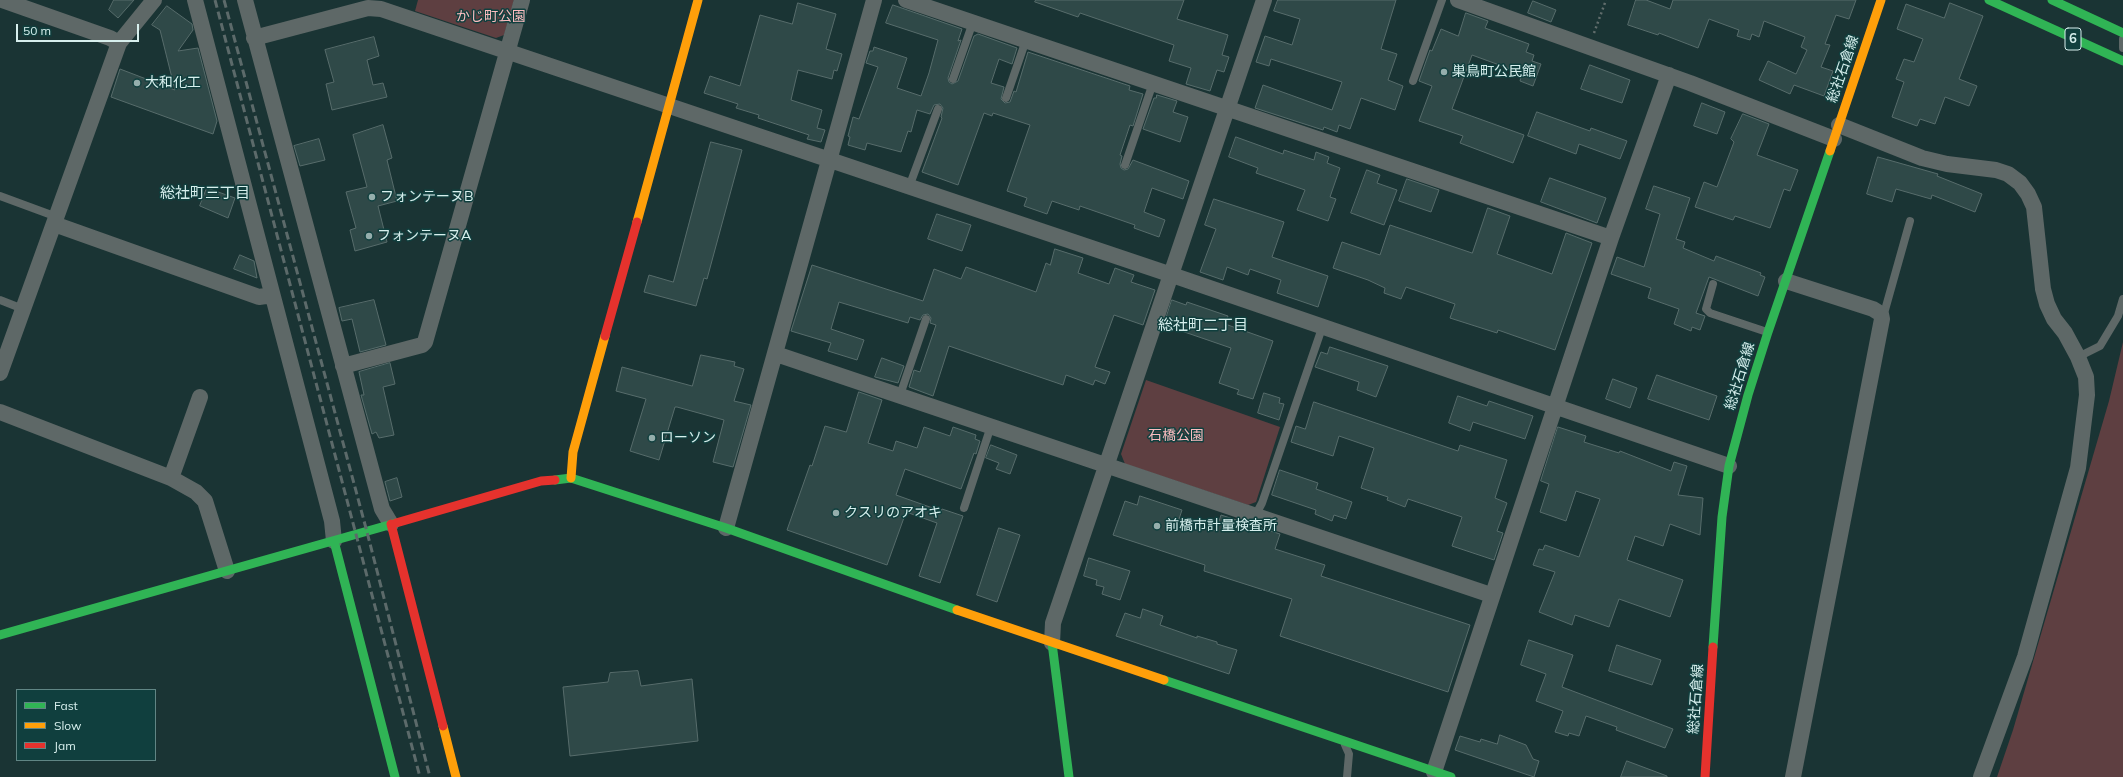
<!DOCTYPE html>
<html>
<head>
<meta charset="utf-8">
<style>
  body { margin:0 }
  #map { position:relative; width:2123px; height:777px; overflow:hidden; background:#1a3434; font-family:Mulish,sans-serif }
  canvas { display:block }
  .legend { position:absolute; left:16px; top:689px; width:140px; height:72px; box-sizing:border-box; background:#103f3e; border:1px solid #608584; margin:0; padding:5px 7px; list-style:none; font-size:12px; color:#d7efed }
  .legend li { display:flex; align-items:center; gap:8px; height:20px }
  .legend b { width:20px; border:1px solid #608584 }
  .scale { position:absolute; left:16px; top:24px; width:123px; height:18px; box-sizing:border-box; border:2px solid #d7efed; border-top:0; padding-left:5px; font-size:12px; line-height:14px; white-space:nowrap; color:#d7efed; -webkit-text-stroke:3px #103f3e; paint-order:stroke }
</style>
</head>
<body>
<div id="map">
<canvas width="2123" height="777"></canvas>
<ul class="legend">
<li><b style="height:5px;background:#30b455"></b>Fast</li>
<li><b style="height:5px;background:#ff9f0a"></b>Slow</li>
<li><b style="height:5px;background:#e5322d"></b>Jam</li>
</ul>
<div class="scale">50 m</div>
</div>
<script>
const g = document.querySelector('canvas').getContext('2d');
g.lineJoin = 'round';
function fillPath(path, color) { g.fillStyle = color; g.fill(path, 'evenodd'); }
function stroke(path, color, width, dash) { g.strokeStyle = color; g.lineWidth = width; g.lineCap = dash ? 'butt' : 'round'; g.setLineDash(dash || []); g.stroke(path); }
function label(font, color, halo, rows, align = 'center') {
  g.font = font + ' Mulish,"Noto Sans JP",sans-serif'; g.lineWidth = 3; g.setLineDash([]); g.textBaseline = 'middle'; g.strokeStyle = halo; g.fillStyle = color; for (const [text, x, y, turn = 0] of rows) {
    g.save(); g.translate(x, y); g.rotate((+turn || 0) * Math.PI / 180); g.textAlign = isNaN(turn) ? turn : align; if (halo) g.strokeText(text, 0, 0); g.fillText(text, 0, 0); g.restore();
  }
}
const green = new Path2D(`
  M418,0H514L504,35L496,38L415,11Z
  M2123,342V777H1997L2013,730L2109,401Z
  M1146,380L1280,427L1256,502L1248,505L1125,464L1121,454Z`);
const building = new Path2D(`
  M114,0H134L118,18L109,10Z
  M1036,0H1184L1177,19L1228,35L1222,55L1229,57L1224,72L1217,70L1210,91L1186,84L1191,68L1169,61L1174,45L1080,13L1078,17L1035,2Z
  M1278,0H1396L1381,49L1397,54L1388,80L1403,86L1395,110L1361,98L1350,129L1339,125L1337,132L1324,127L1323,130L1255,108L1263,85L1332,110L1342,82L1271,59L1269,66L1256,62L1265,36L1292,45L1300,19L1274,11Z
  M1636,0H1646L1670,9L1673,0H1856L1849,19L1836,15L1825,44L1830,45L1821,67L1833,71L1824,96L1794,85L1790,94L1759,80L1768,61L1796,74L1807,50L1801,47L1805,37L1764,21L1759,37L1752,34L1750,40L1737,36L1739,30L1709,19L1698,48L1659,33L1658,35L1628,25Z
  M1533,1L1556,10L1551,22L1528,13Z
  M798,3L836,14L826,49L842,54L837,71L834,70L832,79L798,70L791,100L822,110L817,128L825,130L821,142L807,139L809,135L758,118L759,115L736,108L738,104L704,93L710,76L740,86L760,15L792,24Z
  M1950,3L1983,16L1959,79L1977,86L1969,106L1945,97L1935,124L1920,119L1917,126L1892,117L1904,82L1896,79L1904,59L1914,62L1923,39L1897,29L1906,4L1944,18Z
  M893,5L962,29L958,41L961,40L948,78L949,82L952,84L958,81L974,36L978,34L1017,48L1012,64L999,59L991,83L1004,87L1001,99L1005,103L1010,102L1014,91L1016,92L1028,52L1130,86L1129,90L1143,94L1133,126L1130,125L1120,155L1122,156L1120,164L1121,168L1124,170L1128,169L1133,160L1189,181L1183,199L1152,188L1144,212L1165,220L1159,237L1134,228L1135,225L1080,206L1079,210L1052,201L1047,214L1024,206L1027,198L1007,191L1030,125L993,113L992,116L984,113L958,185L922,172L942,118L941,117L943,108L940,104L934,105L930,114L917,110L911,132L908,131L901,152L867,143L865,150L848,145L850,137L848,136L853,117L859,119L878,67L866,63L870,51H873L874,47L907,58L897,88L921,96L929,73L938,40L886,23Z
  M167,6L192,24L193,30L178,51L198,48L217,121L213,134L111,97L120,69L175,90L160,30L152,25Z
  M1466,13L1488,21L1485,28L1529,44L1526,52L1534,55L1532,61L1541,64L1533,86L1520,81L1521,77L1512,73L1513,70L1472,55L1452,109L1524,135L1513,163L1460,143L1463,136L1419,121L1432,86L1419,81L1430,50L1432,51L1441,29L1458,36Z
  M374,37L379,56L367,60L373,85L383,83L387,97L332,110L326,84L334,82L325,50Z
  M1590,65L1630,80L1622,103L1581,89Z
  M1157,95L1177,101L1173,112L1188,117L1180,142L1143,129L1154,98H1156Z
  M1702,103L1725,112L1717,134L1694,126Z
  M1537,112L1590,131L1591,128L1627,141L1620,159L1579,144L1576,154L1528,136Z
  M1743,114L1769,124L1757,155L1798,170L1790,191L1784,189L1770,228L1735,216L1733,220L1695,207L1704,182L1717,187L1734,142L1731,139Z
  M383,125L392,158L387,160L397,201L378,206L387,242L355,251L350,230L356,228L346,192L367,187L353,135Z
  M1236,137L1283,154L1284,150L1314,160L1316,152L1329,157L1327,163L1340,168L1330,197L1336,199L1328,221L1297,210L1305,190L1256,173L1258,168L1229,157Z
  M319,139L325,160L300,166L294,146Z
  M711,142L742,150L707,279L704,278L696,306L644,292L649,275L673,282Z
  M1878,157L1938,174L1937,176L1982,194L1975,212L1932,195L1931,199L1896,189L1892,202L1867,194Z
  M1367,170L1380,175L1377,183L1397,190L1384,225L1351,213Z
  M1550,178L1606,198L1597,223L1541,202Z
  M1407,179L1439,190L1431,212L1399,201Z
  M1654,186L1690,198L1676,239L1685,242L1683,248L1714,261L1716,256L1761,273L1760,275L1765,277L1758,296L1709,277L1696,313L1705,316L1700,330L1692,327L1691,331L1674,324L1679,309L1648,298L1651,288L1611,274L1617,257L1644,267L1660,214L1646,209Z
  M207,188L235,198L228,218L200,206Z
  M1214,199L1284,222L1272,257L1328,276L1318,307L1277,293L1281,280L1250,269L1248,275L1227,267L1223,280L1200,272L1216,229L1205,225Z
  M1488,208L1510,216L1497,254L1552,274L1566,233L1592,243L1555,350L1498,330L1497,333L1450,318L1455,304L1406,287L1401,299L1384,293L1385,288L1368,280L1333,268L1342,242L1380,255L1390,225L1472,253Z
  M937,214L971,225L962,251L928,239Z
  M1055,249L1083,258L1078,273L1109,284L1115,268L1134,275L1131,282L1155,290L1143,325L1114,315L1095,367L1110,372L1105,384L1095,380L1093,385L1066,375L1063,385L949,346L933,396L909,387L914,370L920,372L936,325L930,323L931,318L928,314L923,315L920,320L910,317L908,323L839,302L831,329L864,340L857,360L828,351L831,343L791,331L812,265L923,301L934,269L961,279L966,267L1036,292L1046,263L1050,265Z
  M240,255L254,261L257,278L234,269Z
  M374,300L386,345L360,352L352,319L342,321L339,308Z
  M1172,300L1186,305L1187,302L1228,316L1225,324L1273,341L1253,399L1237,394L1239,390L1219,383L1231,348L1164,325Z
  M1330,347L1388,366L1376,397L1357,390L1359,382L1315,367L1321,352L1327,354Z
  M701,355L735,362L734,366L744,369L734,401L751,405L733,467L713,462L724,420L677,407H675L659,460L630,451L646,399L616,391L622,367L692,386Z
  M882,358L904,366L898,383L875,377Z
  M390,363L395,384L383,387L394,435L379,438L376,432L372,434L361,395H364L359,372Z
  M1657,375L1717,396L1709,420L1648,399Z
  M1613,379L1637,388L1630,408L1606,399Z
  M859,392L882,400L868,443L893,451L896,441L917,448L924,427L950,436L953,427L976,435L975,439L980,441L976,454L974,453L961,489L905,469L896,495L941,511L942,509L963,516L940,583L919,576L937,523L906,512L887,565L787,530L810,465L812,466L825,426L846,432Z
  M1264,393L1280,398L1279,403L1284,404L1279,420L1258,413Z
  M1458,396L1487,406L1489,401L1533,416L1525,439L1473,422L1470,431L1449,423Z
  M1314,402L1458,451L1460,445L1507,460L1495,498L1507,503L1497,531L1503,533L1494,560L1452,546L1462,517L1408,499L1405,507L1387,500L1388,497L1361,488L1374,448L1339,436L1333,456L1291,442L1296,426L1305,429Z
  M1558,427L1586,436L1584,442L1619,453L1620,451L1671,471L1674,462L1687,466L1678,495L1703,498L1700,535L1670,524L1663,546L1635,536L1627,560L1683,580L1670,617L1619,599L1609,627L1575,615L1572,625L1539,612L1555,572L1533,565L1539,549L1543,550L1545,545L1579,557L1600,499L1576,491L1566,521L1540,512L1549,484L1541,481Z
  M991,445L1017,455L1010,474L996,469L999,463L986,458Z
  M1280,470L1318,483L1316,489L1352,502L1346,519L1334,515L1332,521L1315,514L1316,510L1272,495Z
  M397,478L402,497L390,501L385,482Z
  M1140,496L1182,510L1179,519L1216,531L1221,515L1280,534L1275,549L1325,565L1321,576L1470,625L1448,692L1280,636L1292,599L1204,571L1205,565L1113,535L1125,501L1137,505Z
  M999,528L1020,535L997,602L977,595Z
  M1089,558L1130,571L1120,600L1102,594L1104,587L1096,585L1097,580L1084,576Z
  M1143,609L1163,616L1160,625L1197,638V636L1217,642V644L1237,650L1229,674L1116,636L1125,613L1140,618Z
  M1529,640L1573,655L1562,687L1673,729L1665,748L1616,730L1617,727L1586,716L1579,736L1569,733L1568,736L1555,732L1563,711L1536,701L1546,674L1521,665Z
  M1617,645L1661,660L1652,685L1609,671Z
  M638,671L641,686L692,679L698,741L570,756L563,687L608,682L610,673Z
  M1500,735L1526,745L1533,759L1539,761L1534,777L1455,750L1460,736L1480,742L1481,739L1497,744Z
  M1627,761L1667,776V777H1621Z`);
const path = new Path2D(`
  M1594,33L1606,0`);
const lane = new Path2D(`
  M2123,39V48
  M953,79L973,22
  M1413,81L1442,0
  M1006,98L1026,40
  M1125,165L1153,83
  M909,187L938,109
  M0,196L57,217
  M1713,284L1706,309L1710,313L1767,332
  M0,300L23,309
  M1881,314L1885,310L1910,221
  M2078,357L2100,346L2118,316L2123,299
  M900,395L926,319
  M964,508L991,426
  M1255,516L1262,503L1322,328
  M1345,745L1349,754L1347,777`);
const street = new Path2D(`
  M2,0L110,38L119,43
  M195,0L332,521L334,541
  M245,0L382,509L391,524
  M906,0L1611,238
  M1458,0L1690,83L1834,139
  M254,38L368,8L381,9L1172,275L1729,466
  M1839,125L1922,158L1947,164L1996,170L2008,174L2020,183L2028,194L2034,207L2043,289L2047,304L2054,319L2065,333L2078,357L2086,377L2087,395L2078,468L2025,657L1981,777
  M54,224L259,297L272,295
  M1786,281L1873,309L1881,314L1882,319L1793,777
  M776,354L1491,595
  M343,366L422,345L425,342L522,0
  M0,373L119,43L154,0
  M0,412L171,478L196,492L205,501L227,571
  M171,478L200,397
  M726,528L874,0
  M1052,643L1053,623L1264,0
  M1434,772L1611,238L1669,75`);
const fast = new Path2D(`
  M1989,0L2123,61
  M2052,0L2123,33
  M555,480L571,478L726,528L957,610
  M334,541L395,777
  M0,635L396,523
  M1052,643L1069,777
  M1713,647L1722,517L1729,466L1748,395L1768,332L1830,151
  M1164,680L1451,777`);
const slow = new Path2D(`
  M1830,151L1881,0
  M637,222L698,0
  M571,478L573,452L605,336
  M957,610L1164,680
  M443,726L456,777`);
const jam = new Path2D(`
  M605,336L637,222
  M396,523L541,481L555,480
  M391,524L443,726
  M1705,777L1713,647`);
const rail = new Path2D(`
  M215,0L420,777
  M224,0L367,532L430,777`);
const markers = [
  [1444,72,4,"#95aeac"],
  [137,83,4,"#95aeac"],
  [372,197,4,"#95aeac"],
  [369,236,4,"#95aeac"],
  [652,438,4,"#95aeac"],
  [836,513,4,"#95aeac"],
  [1157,526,4,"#95aeac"]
];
const shields = [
  [2073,39,16]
];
const shieldNames = [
  ["6",2073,39]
];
const parkNames = [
  ["かじ町公園",491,17],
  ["石橋公園",1176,436]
];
const streetNames = [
  ["総社石倉線",1843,69,-71],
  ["総社石倉線",1740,376,-73],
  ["総社石倉線",1696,699,-86]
];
const poiNames = [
  ["巣鳥町公民館",1452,72],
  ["大和化工",145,83],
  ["フォンテーヌB",380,197],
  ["フォンテーヌA",377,236],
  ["ローソン",660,438],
  ["クスリのアオキ",844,513],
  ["前橋市計量検査所",1165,526]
];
const neighbourhoodNames = [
  ["総社町三丁目",205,193],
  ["総社町二丁目",1203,325]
];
fillPath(green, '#5e3f41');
fillPath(building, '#2f4948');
stroke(building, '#576c6b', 1);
stroke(path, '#616d6c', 2.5, [2, 3]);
stroke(lane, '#5e6867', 8);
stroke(street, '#5e6867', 16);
stroke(fast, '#30b455', 9);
stroke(slow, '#ff9f0a', 9);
stroke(jam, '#e5322d', 9);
stroke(rail, '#5c6a6a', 3, [8, 4]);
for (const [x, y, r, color] of markers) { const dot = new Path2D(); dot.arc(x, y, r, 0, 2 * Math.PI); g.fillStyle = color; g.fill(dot); stroke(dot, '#103f3e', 1.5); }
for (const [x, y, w] of shields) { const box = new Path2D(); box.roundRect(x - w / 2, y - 11, w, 22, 3); g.fillStyle = '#103f3e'; g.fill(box); stroke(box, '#d7efed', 1); }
label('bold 13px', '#d7efed', null, shieldNames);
label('14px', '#fabcbf', '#103f3e', parkNames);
label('14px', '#d7efed', '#103f3e', streetNames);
label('14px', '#d7efed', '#103f3e', poiNames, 'left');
label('15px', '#d7efed', '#103f3e', neighbourhoodNames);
</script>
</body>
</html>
